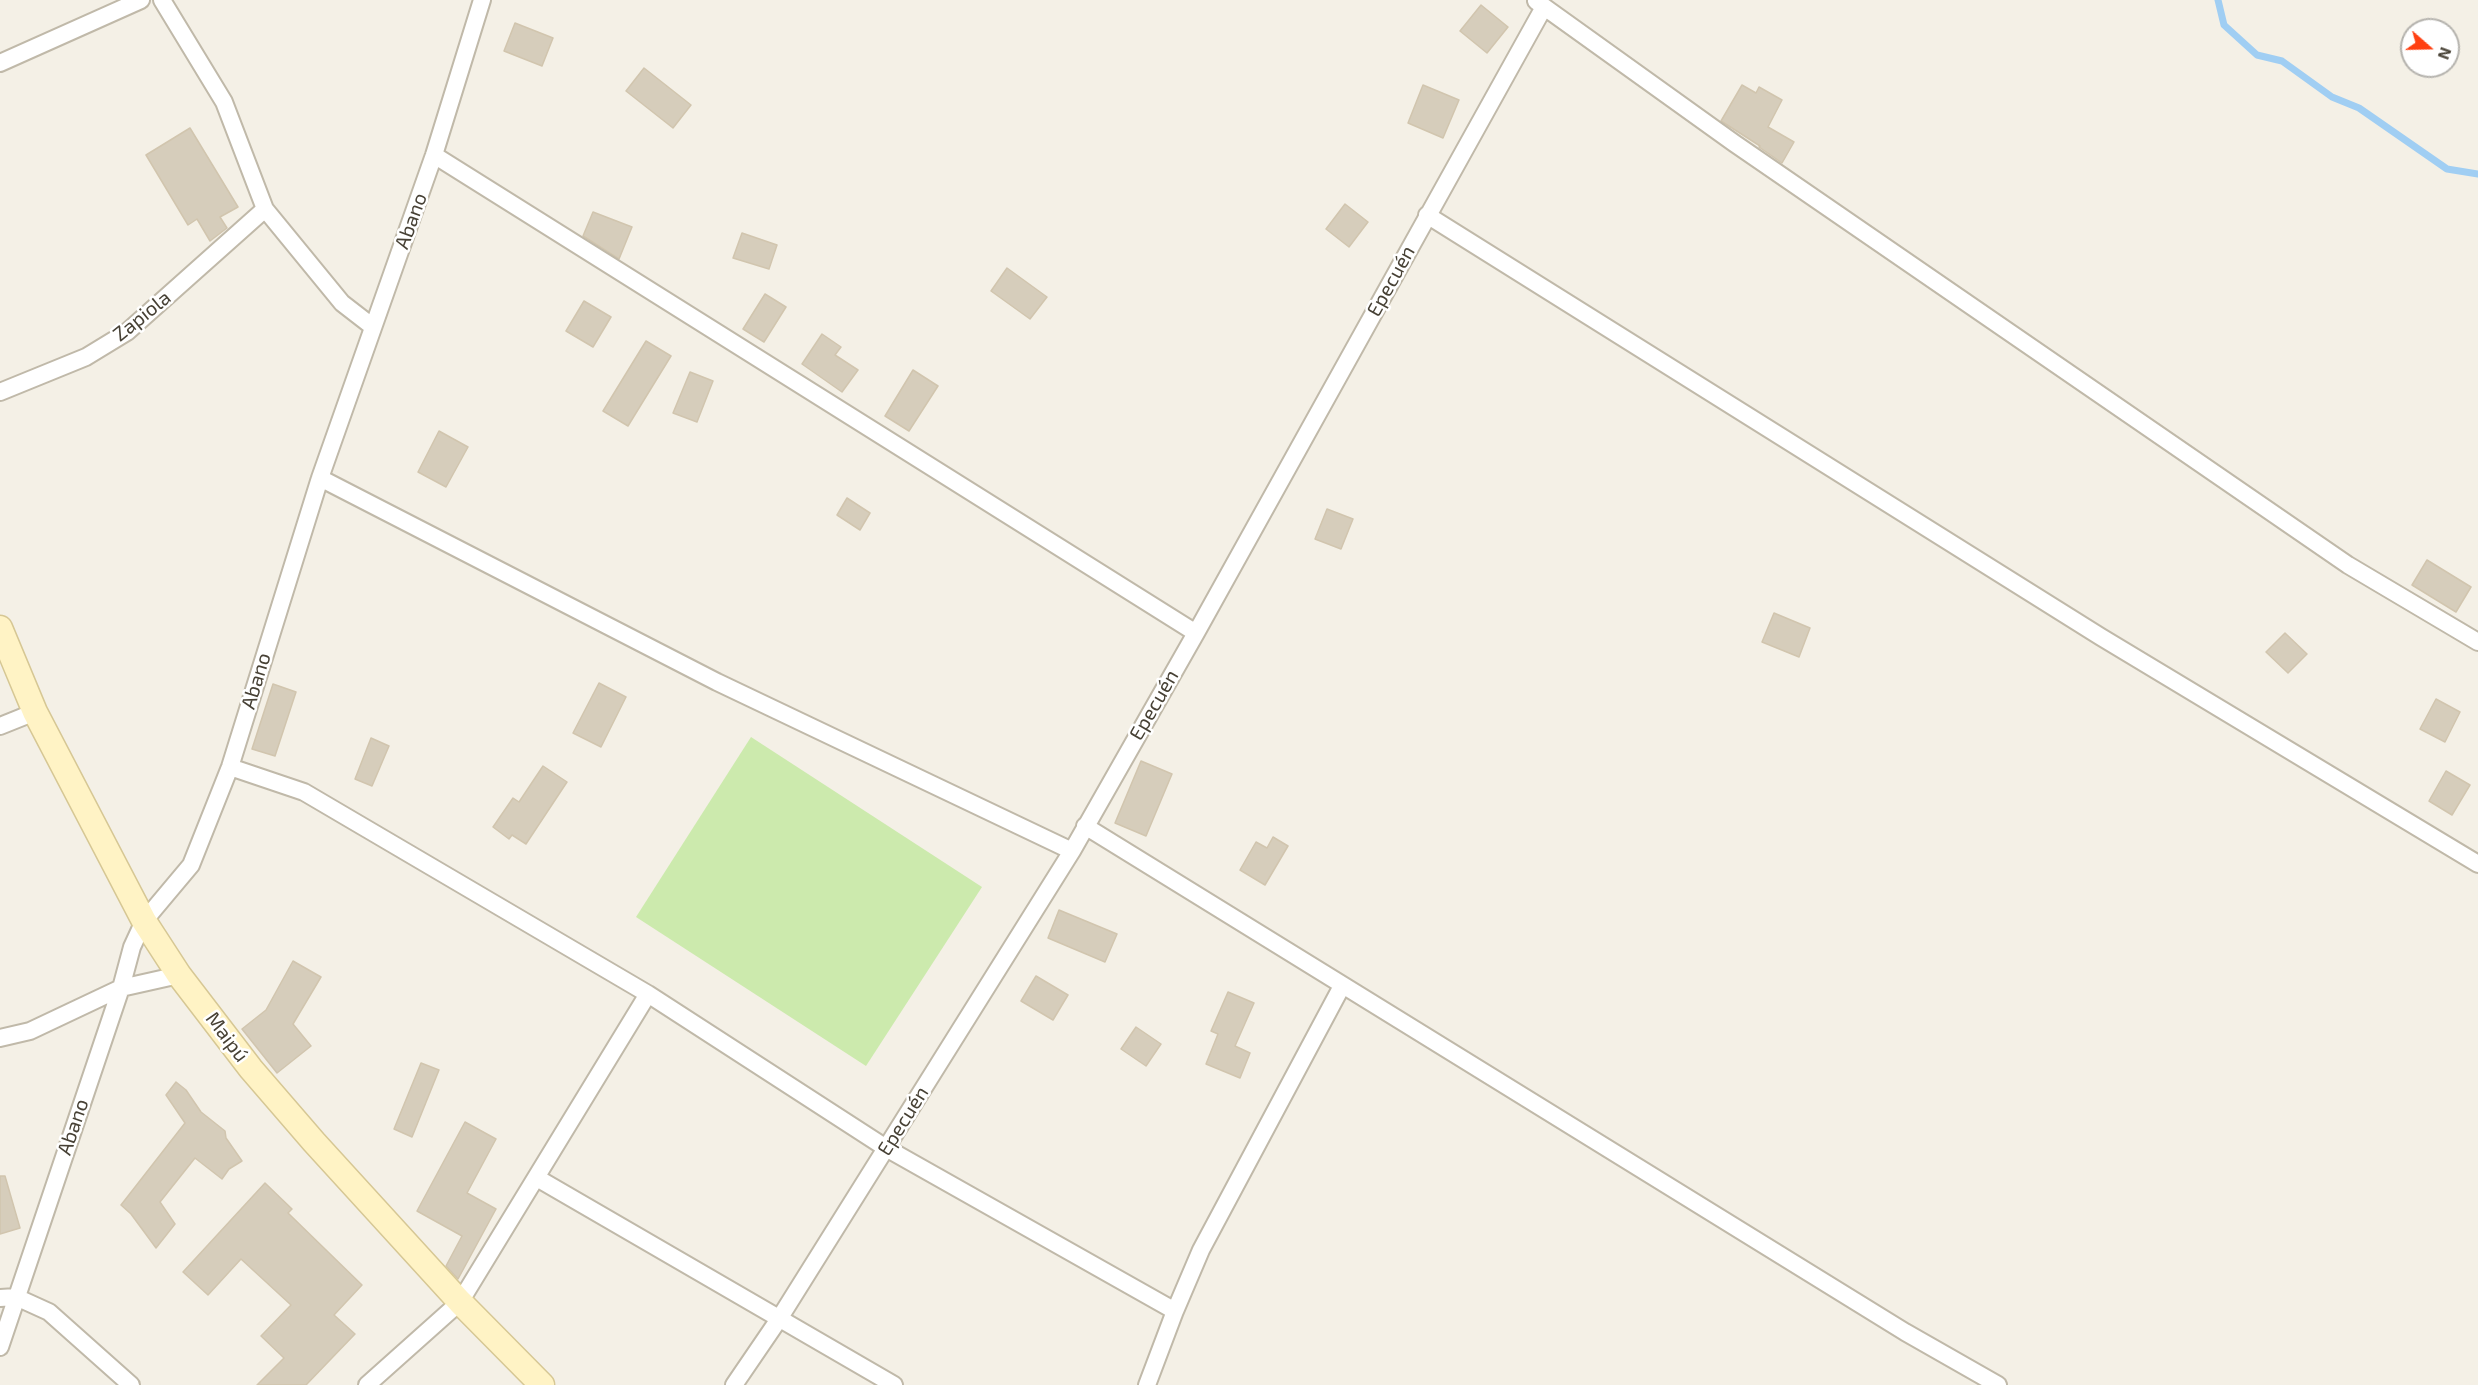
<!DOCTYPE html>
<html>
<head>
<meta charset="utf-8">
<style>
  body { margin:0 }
  #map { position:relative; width:2478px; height:1385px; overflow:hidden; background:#f4f0e6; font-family:"Exo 2",sans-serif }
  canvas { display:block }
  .north { position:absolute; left:2400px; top:18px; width:60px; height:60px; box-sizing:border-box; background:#fff; border:2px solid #b5b3ae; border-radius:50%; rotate:110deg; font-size:16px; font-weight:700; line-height:24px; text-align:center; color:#474135 }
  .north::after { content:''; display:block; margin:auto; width:21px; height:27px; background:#ff4012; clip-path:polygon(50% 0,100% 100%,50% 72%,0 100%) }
</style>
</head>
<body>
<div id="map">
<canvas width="2478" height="1385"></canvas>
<div class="north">N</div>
</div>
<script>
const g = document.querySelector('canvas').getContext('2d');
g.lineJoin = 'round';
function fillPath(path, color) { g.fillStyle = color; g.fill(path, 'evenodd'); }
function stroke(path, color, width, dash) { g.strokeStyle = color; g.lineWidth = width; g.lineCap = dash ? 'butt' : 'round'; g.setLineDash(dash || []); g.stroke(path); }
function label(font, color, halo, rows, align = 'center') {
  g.font = font + ' "Exo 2",sans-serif'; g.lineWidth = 5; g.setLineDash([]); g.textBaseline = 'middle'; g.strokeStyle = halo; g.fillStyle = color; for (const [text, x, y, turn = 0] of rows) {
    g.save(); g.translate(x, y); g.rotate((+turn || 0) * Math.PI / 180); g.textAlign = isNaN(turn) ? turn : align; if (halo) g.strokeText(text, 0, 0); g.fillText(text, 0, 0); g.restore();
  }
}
const green = new Path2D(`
  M751,737L982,887L866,1066L636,917Z`);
const stream = new Path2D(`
  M2218,0L2224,25L2257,55L2282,61L2332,97L2359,108L2447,169L2478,174`);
const building = new Path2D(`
  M1481,5L1508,27L1487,53L1460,31Z
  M515,23L553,38L542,66L504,51Z
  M644,68L691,105L673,128L626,91Z
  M1423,85L1459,100L1443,138L1408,123Z
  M1742,85L1756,93L1759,87L1782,100L1768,127L1794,142L1782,163L1759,147L1760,146L1721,121Z
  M190,128L238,207L220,217L227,228L210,241L197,219L188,225L146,155Z
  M1345,204L1368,222L1349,247L1326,229Z
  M593,212L632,227L619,259L583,236Z
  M742,233L777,245L769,269L733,258Z
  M1007,268L1047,297L1030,319L991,291Z
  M765,294L786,307L764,342L743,329Z
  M584,301L611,317L593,347L566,331Z
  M822,334L841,347L835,355L858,370L842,392L802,364Z
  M646,341L671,356L628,426L603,411Z
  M913,370L938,386L909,431L885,416Z
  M690,372L713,381L697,422L673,413Z
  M439,431L468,447L446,487L418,472Z
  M847,498L870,513L860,530L837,515Z
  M1327,509L1353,519L1341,549L1315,539Z
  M2427,560L2471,587L2456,612L2412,585Z
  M1774,613L1810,628L1799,657L1762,642Z
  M2285,633L2307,654L2288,673L2266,652Z
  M599,683L626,697L601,747L573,733Z
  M273,684L296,692L275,756L252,749Z
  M2436,699L2460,712L2445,742L2420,729Z
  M371,738L389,746L372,786L355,779Z
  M1141,761L1172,774L1146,836L1115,823Z
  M543,766L567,782L526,844L512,835L509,839L493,827L513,798L519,802Z
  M2446,771L2470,785L2452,815L2429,801Z
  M1273,837L1288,846L1265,885L1240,870L1256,842L1267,848Z
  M1059,910L1117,934L1105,962L1048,938Z
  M293,961L321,977L293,1024L311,1046L277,1073L242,1029L266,1010Z
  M1036,976L1068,995L1053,1020L1021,1001Z
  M1228,992L1254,1003L1235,1046L1250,1053L1240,1078L1206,1064L1218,1034L1211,1031Z
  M1136,1027L1161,1044L1146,1066L1121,1049Z
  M421,1063L439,1070L412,1137L394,1129Z
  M176,1082L186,1090L201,1112L225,1131L226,1138L242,1161L229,1169L222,1179L195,1158L160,1202L175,1224L156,1248L131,1214L121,1205L185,1123L166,1095Z
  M465,1122L496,1139L467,1193L496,1209L458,1279L446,1266L462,1236L417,1211Z
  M0,1176H5L20,1228L0,1234Z
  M265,1183L292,1209L288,1213L362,1285L334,1315L355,1334L306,1385H257L284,1358L261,1336L291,1305L241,1259L208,1295L183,1272Z`);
const minor = new Path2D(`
  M162,0L224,102L265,209L342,303L373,327
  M1536,1L1734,143L2348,565L2478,642
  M0,63L141,0
  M434,155L1196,633
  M1427,215L2101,637L2478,864
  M0,392L86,357L127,332L265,209
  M320,478L717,682L1072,851
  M0,726L35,712
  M230,767L304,792L648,994L886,1148L1175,1311
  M1085,826L1905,1332L1998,1385
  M0,1038L30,1031L121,988L179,975
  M537,1178L894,1385
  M0,1298L16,1297L49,1312L131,1385
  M0,1347L121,988L132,947L144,921L191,865L230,767L320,478L434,155L482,0
  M367,1385L460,1302L648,994
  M734,1385L779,1319L1072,851L1196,633L1544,7
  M1147,1385L1175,1311L1201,1250L1342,986`);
const secondary = new Path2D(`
  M0,628L35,712L144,921L179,975L251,1069L314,1142L460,1302L542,1385`);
const streetNames = [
  ["Abano",411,221,-70],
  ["Epecuén",1391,281,-61],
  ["Zapiola",142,316,-39],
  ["Abano",256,681,-73],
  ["Epecuén",1154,705,-60],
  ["Maipú",227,1037,53],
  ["Epecuén",903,1121,-58],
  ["Abano",73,1127,-71]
];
fillPath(green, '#cceaad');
stroke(stream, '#a0cef3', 7);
fillPath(building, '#d6cdbb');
stroke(building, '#d1c5ae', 1.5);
stroke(minor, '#c0b9a9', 20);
stroke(secondary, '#d6c794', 27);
stroke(minor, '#fff', 16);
stroke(secondary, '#fff3c5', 24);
label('20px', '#474135', '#fff', streetNames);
</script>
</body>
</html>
